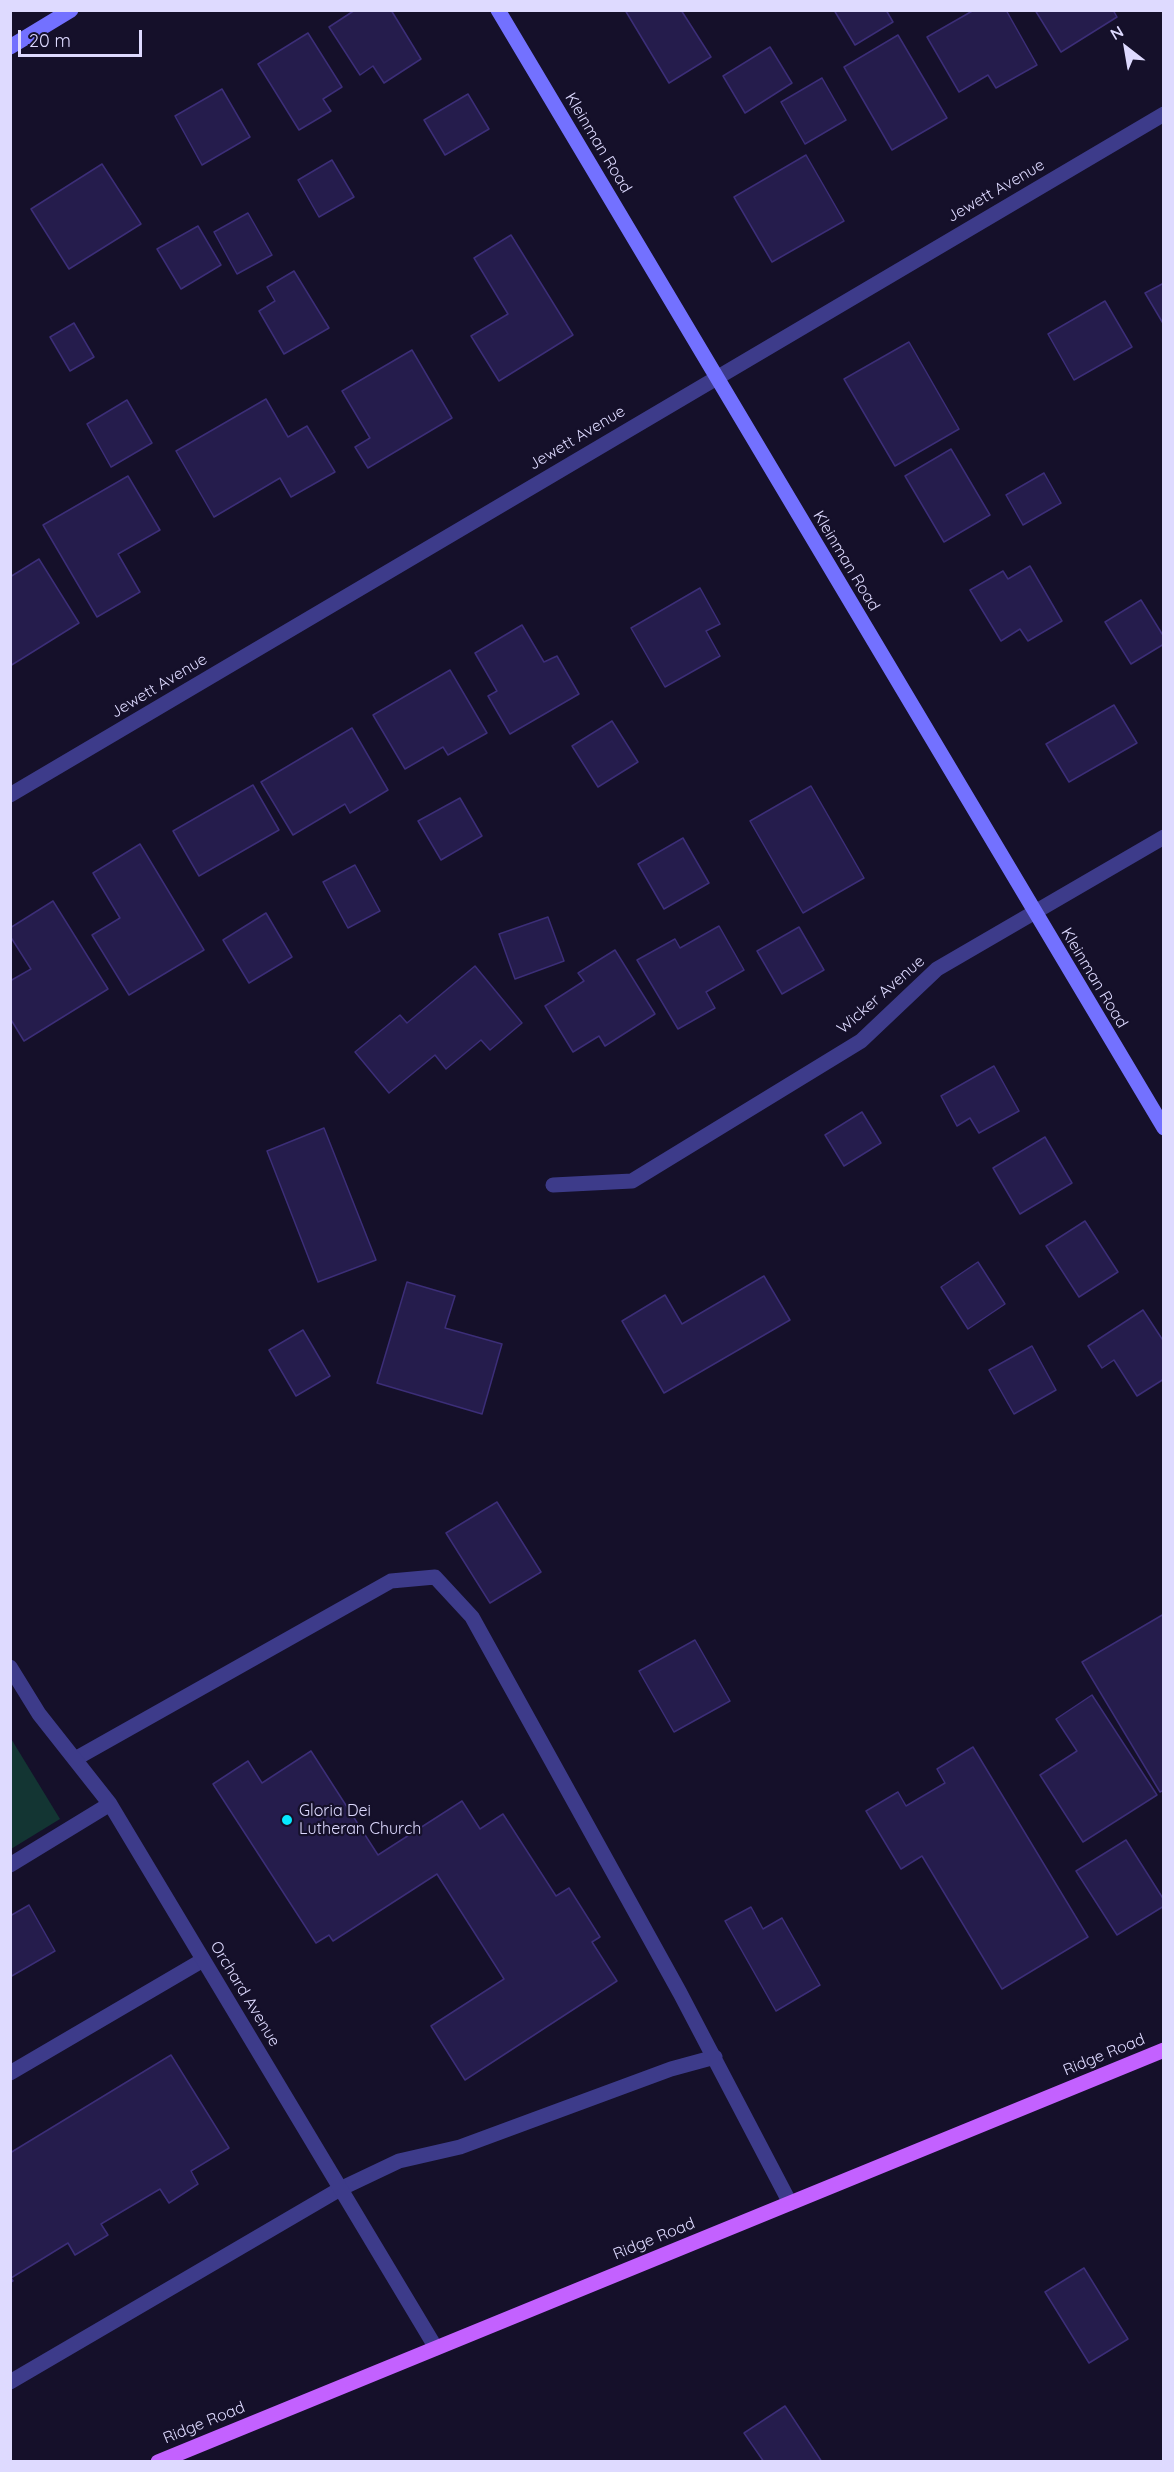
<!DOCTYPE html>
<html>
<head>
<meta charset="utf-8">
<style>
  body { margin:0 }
  #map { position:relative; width:1174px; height:2472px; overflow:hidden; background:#15102a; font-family:Quicksand,sans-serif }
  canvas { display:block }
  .frame { position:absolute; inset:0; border:12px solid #dedaff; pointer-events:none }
  .north { position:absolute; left:1096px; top:18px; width:60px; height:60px; -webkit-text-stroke:4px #15102a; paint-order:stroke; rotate:329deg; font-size:16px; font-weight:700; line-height:24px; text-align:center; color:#dedaff }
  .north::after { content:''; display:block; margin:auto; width:21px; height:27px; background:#dedaff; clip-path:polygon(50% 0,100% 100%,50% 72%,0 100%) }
  .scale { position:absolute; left:18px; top:30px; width:124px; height:27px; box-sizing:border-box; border:3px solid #dedaff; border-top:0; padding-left:8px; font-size:18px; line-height:21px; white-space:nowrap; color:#dedaff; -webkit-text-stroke:4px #15102a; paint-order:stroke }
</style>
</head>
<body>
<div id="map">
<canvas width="1174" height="2472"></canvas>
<div class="frame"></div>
<div class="north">N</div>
<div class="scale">20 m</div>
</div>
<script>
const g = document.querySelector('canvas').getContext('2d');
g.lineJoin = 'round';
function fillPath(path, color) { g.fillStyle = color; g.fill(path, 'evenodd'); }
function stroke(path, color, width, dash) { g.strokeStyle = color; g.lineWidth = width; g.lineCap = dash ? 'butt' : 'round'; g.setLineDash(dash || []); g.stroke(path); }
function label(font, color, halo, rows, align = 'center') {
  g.font = font + ' Quicksand,sans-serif'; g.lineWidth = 4.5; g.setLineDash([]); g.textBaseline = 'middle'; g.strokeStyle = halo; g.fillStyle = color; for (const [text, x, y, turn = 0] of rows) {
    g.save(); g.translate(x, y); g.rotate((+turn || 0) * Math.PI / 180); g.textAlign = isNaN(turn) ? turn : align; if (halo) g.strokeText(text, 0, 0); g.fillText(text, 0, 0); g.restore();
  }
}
const green = new Path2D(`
  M10,1737L60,1819L11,1849H10Z`);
const building = new Path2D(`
  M355,10H391L421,59L384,83L373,66L360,75L329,27Z
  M625,10H681L711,57L669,83Z
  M834,10H886L893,22L855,45Z
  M974,10H1006L1037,65L996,88L988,75L959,92L927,37Z
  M1035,10H1113L1117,17L1061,52Z
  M308,33L342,87L323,99L331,111L299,130L258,64Z
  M898,35L947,118L892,150L844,67Z
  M770,47L792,83L745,113L723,76Z
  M822,78L846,120L805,144L781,102Z
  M222,89L250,137L202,165L175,116Z
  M468,94L489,129L445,155L424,120Z
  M806,155L844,221L772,262L734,197Z
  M332,160L354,197L319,217L298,180Z
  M102,164L141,224L69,269L31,209Z
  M248,213L272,255L237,274L214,232Z
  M198,226L221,265L181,289L157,249Z
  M511,235L573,335L499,381L471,336L508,314L474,258Z
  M294,271L329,328L284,354L259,311L275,301L267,287Z
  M1164,283V325L1145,293Z
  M1105,301L1132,347L1074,380L1048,334Z
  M74,323L94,357L70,371L50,337Z
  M909,342L959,429L895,466L844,379Z
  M412,350L452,418L368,468L355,447L370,438L342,391Z
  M266,399L288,437L307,426L335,472L291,497L280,478L214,517L176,451Z
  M127,400L152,443L111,467L87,424Z
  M951,449L990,515L944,542L905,476Z
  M1044,473L1061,503L1023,525L1006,495Z
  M128,476L160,530L118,554L140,592L97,617L43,525Z
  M39,559L79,623L10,666V577Z
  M1030,566L1062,621L1028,641L1020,629L1001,641L970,590L1003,571L1008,579Z
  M700,588L720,624L706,631L720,656L665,687L631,628Z
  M1141,600L1164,637V644L1131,664L1105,622Z
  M522,625L544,662L557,656L579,694L510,734L488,696L497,691L475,653Z
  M450,670L487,733L448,755L443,747L405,769L373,715Z
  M1114,705L1137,743L1069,782L1046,744Z
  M612,721L638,762L598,787L572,746Z
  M352,728L388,790L350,813L345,804L293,835L261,782Z
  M253,785L279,830L199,876L173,831Z
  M811,786L864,878L803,913L750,821Z
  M460,798L482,836L441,860L418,821Z
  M683,838L709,883L664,909L638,864Z
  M140,844L204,950L129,995L92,935L120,918L93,873Z
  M355,865L380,911L348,928L323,882Z
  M53,901L108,989L24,1041L10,1018V981L31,969L10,936V928Z
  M266,913L292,957L249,983L223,940Z
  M548,917L564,961L515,979L499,934Z
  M719,926L744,970L706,992L715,1008L678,1029L637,960L675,939L680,948Z
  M799,927L824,970L782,994L757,951Z
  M615,950L655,1014L605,1046L599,1036L573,1052L545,1006L584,981L578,973Z
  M475,966L522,1023L490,1050L481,1040L446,1069L435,1055L389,1093L355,1052L400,1015L407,1023Z
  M994,1066L1019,1111L979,1133L970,1118L957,1126L941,1096Z
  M862,1112L881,1143L844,1166L825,1135Z
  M324,1128L376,1260L318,1282L267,1151Z
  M1045,1137L1072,1183L1020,1214L993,1168Z
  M1085,1221L1118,1272L1079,1297L1046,1246Z
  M978,1262L1005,1304L968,1329L941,1287Z
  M764,1276L790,1320L664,1393L622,1321L665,1295L682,1324Z
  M407,1282L455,1296L445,1328L502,1344L482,1414L377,1383Z
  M1143,1310L1164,1342V1379L1137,1396L1114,1360L1102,1368L1088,1346Z
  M303,1330L330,1376L296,1396L269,1350Z
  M1032,1346L1056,1390L1014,1414L989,1370Z
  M497,1502L541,1572L490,1603L446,1533Z
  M1164,1614V1790L1160,1792L1082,1662Z
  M695,1640L730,1701L674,1732L639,1671Z
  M1092,1695L1157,1795L1083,1842L1040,1775L1077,1751L1056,1719Z
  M973,1747L1088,1937L1002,1989L922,1856L901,1869L866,1811L898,1792L906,1806L945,1783L937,1769Z
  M311,1751L378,1855L462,1801L480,1829L503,1814L556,1896L569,1888L600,1937L592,1942L617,1981L465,2080L431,2026L504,1979L437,1874L333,1941L329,1935L316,1943L213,1784L248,1761L262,1783Z
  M1126,1840L1164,1900V1906L1117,1935L1076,1871Z
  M29,1905L55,1951L10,1977V1916Z
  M751,1907L763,1929L782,1918L820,1985L776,2011L725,1921Z
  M171,2055L229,2148L191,2171L198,2184L169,2203L160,2189L101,2224L108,2235L75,2255L68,2243L11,2278L13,2281L10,2283V2153Z
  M1084,2268L1128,2339L1089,2363L1045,2292Z
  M785,2406L822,2462H764L744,2433Z`);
const lane = new Path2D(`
  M75,1759L391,1581L435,1577L472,1617L680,1993L790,2203
  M10,2073L203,1960
  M10,2382L340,2189L399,2161L460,2147L671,2069L715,2057`);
const street = new Path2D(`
  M10,795L1164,114
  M553,1185L632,1181L861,1041L937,969L1164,837
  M10,1667L39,1714L110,1804L436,2348
  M10,1865L110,1804`);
const secondary = new Path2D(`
  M498,10L1164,1128
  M10,47L71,10`);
const primary = new Path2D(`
  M158,2462L1164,2050`);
const markers = [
  [287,1820,6,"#06e8ff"]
];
const streetNames = [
  ["Kleinman Road",598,143,59],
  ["Jewett Avenue",996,191,-30],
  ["Jewett Avenue",577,438,-31],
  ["Kleinman Road",846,561,59],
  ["Jewett Avenue",159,686,-31],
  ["Kleinman Road",1094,978,59],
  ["Wicker Avenue",881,995,-41],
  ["Orchard Avenue",245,1994,59],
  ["Ridge Road",1104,2055,-22],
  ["Ridge Road",654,2239,-22],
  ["Ridge Road",204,2423,-22]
];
const poiNames = [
  ["Gloria Dei",299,1811],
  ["Lutheran Church",299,1829]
];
fillPath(green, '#133533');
fillPath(building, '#251c4c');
stroke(building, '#3c2e78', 1.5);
stroke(lane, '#3d3b8a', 15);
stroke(street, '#3d3b8a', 15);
stroke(secondary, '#7371ff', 15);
stroke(primary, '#c361ff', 15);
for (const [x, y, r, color] of markers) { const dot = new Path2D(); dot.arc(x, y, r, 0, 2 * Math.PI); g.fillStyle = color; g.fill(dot); stroke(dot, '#15102a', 2); }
label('16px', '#dedaff', '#15102a', streetNames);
label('16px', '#dedaff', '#15102a', poiNames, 'left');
</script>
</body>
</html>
